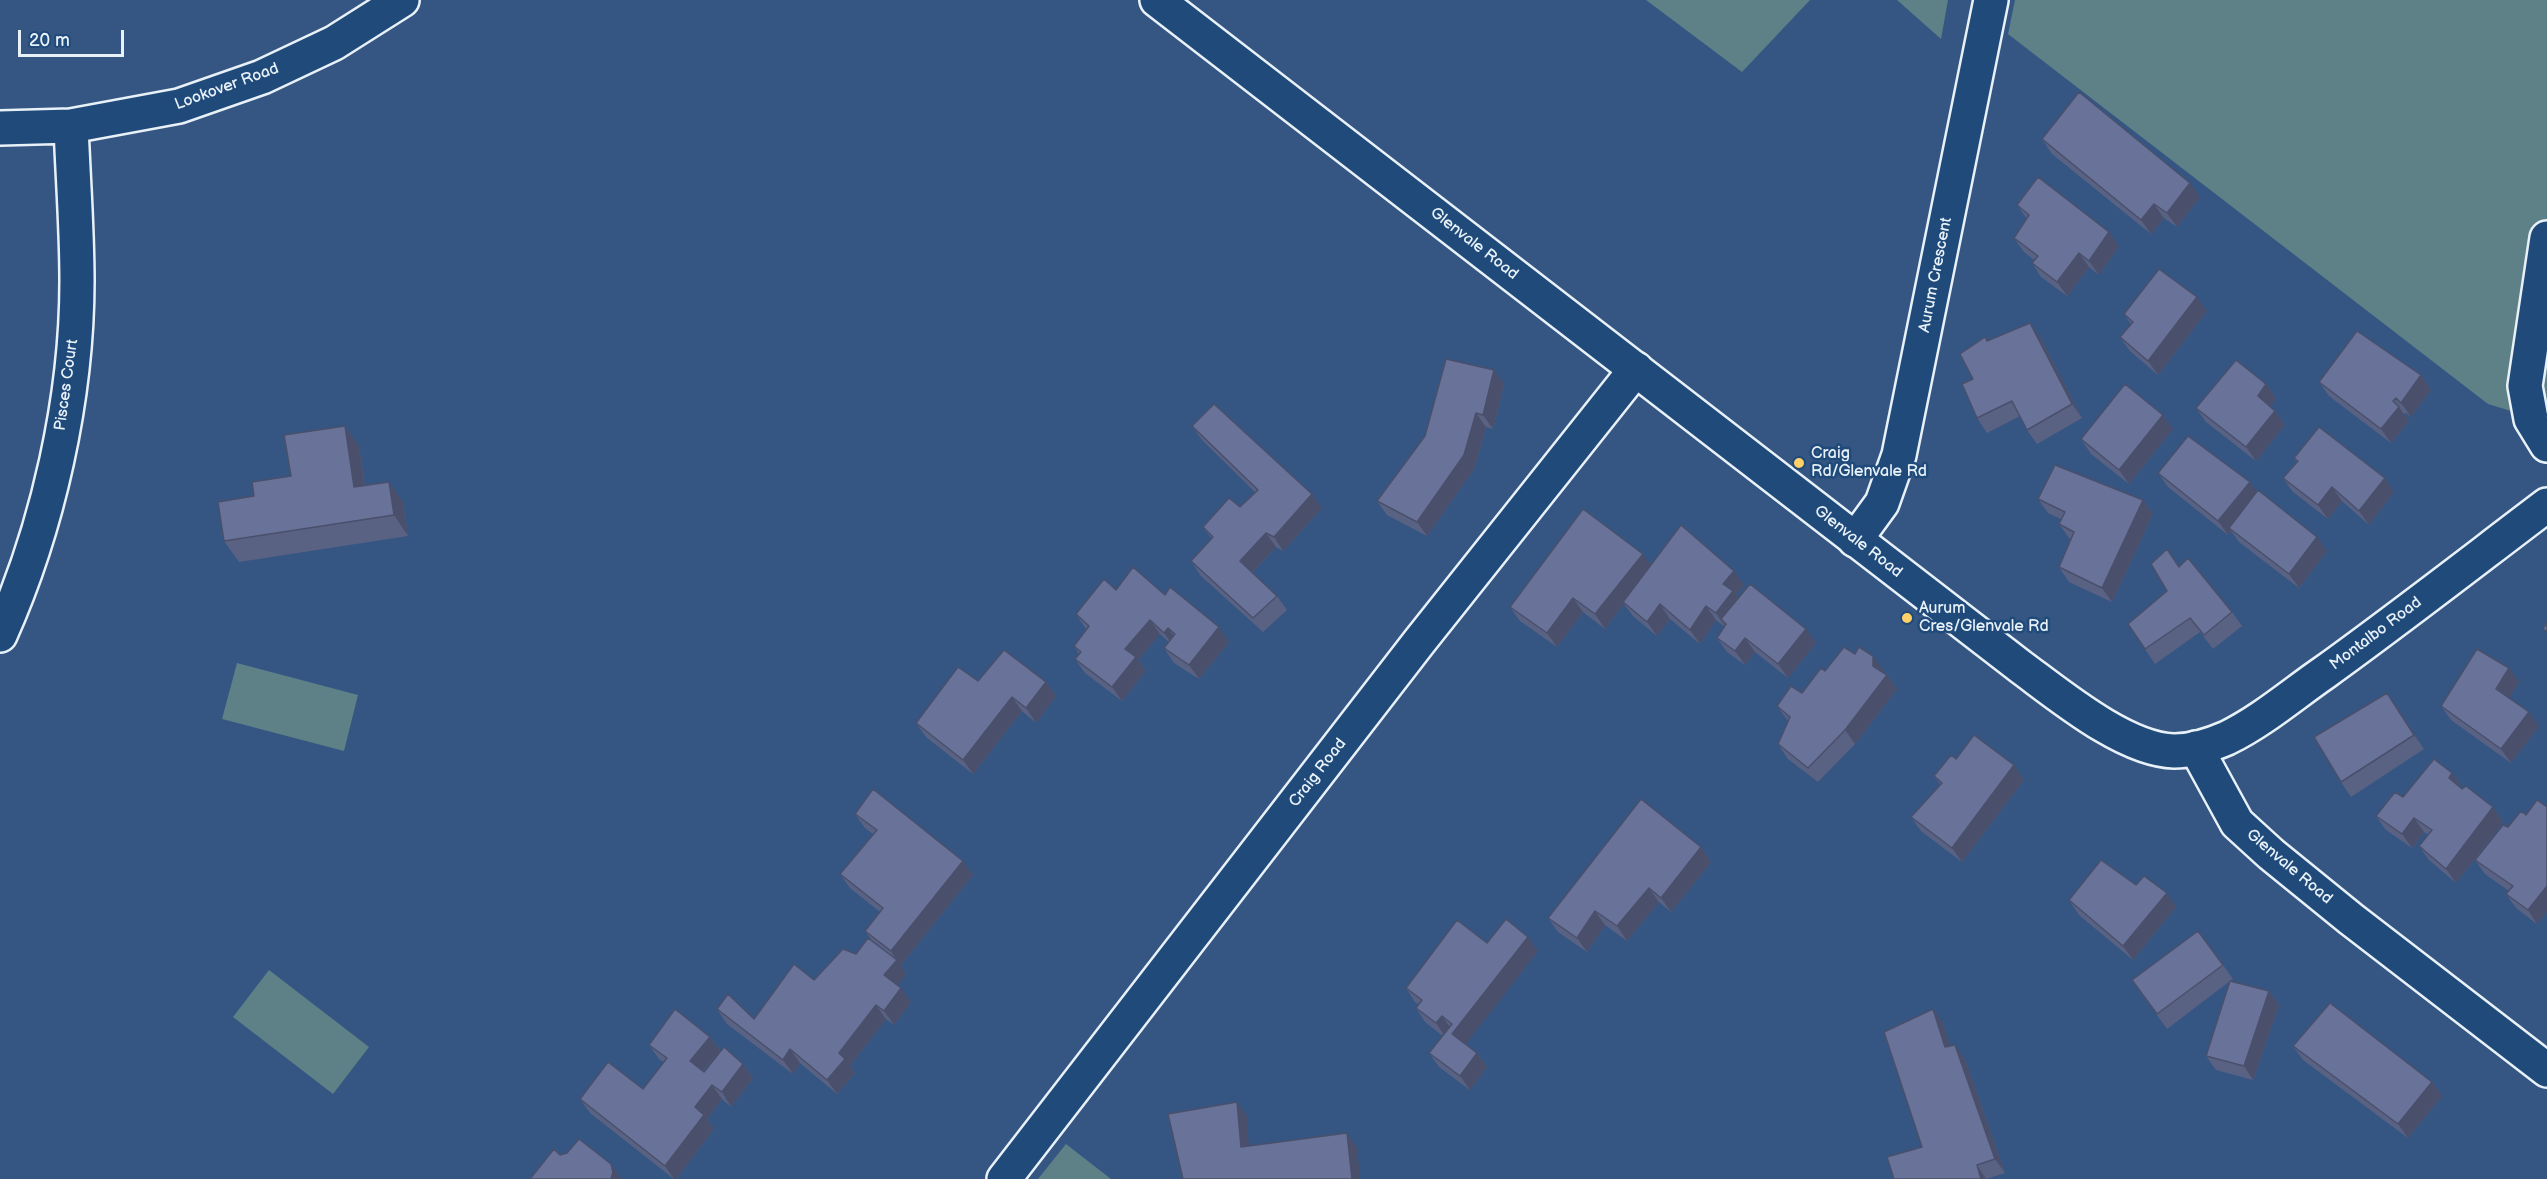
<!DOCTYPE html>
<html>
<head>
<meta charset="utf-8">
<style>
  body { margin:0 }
  #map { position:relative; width:2547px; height:1179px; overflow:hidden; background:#355683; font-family:"Balsamiq Sans",sans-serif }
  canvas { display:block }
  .scale { position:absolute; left:18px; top:30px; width:106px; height:27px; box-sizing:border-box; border:3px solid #e8f1f8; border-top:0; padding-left:8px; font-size:18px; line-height:21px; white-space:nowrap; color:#e8f1f8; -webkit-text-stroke:4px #1f4a7a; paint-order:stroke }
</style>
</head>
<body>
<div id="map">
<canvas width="2547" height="1179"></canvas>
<div class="scale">20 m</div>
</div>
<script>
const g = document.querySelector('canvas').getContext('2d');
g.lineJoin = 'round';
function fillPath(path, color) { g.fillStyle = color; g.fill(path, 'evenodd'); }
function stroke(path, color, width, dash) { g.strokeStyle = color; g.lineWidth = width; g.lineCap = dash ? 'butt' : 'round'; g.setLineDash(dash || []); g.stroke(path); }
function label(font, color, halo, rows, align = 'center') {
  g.font = font + ' "Balsamiq Sans",sans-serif'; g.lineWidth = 5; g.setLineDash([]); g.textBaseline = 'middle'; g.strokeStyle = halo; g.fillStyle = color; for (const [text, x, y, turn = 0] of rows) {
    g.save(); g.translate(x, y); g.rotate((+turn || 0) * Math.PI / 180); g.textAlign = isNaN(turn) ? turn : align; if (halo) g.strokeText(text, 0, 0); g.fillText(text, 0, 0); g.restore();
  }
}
const green = new Path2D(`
  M1646,0H1810L1742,72Z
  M1897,0H1948L1941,39Z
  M2015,0H2547V422L2488,404L2008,34Z
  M237,663L358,695L344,751L222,719Z
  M269,970L369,1047L333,1094L233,1017Z
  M1066,1144L1111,1179H1038Z`);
const street = new Path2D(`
  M0,128L71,126L179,106L262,77L334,43L402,0
  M2547,238L2525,386L2531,419L2547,445
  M1855,540L1882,503L1899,455L1991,0
  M0,635C48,528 77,398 77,281C77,229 73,178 71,126
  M2196,748L2237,823L2271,854L2351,919L2547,1070
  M1004,1179L1419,642L1636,369`);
const secondary = new Path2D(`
  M1157,0L2021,667C2059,695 2125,750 2174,751C2191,751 2211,745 2227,738C2262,721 2293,694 2325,672C2400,618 2473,561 2547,505`);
const wall = new Path2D(`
  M2042,139L2200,197L2177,227L2164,218L2151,234L2052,154Z
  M2017,205L2119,246L2099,275L2089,267L2067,296L2041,277L2032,263L2034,260L2024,252L2014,238L2027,219Z
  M2207,311L2158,375L2130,351L2120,337L2131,324L2124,314Z
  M1985,337L1988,341L2040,337L2082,418L2037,444L2027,430L2020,416L1987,433L1977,418L1973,379Z
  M2421,375L2431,390L2411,417L2406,413L2404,414L2409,421L2391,443L2329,396L2319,382Z
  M1504,384L1493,429L1486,427L1474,469L1427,536L1387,515L1377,501Z
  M2266,384L2276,399L2270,406L2275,411L2285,425L2256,461L2206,422L2196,408Z
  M1192,426L1322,508L1283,551L1276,547L1252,573L1277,596L1287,610L1263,632L1201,576L1191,561L1212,539L1203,527L1240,507L1255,492L1202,440Z
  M2173,429L2129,484L2091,454L2081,439Z
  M359,446L365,485L403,502L408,536L239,562L224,541L254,496L291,476Z
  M2294,458L2394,492L2369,525L2342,501L2328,519L2293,492L2283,478L2297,463Z
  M2158,473L2256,492L2327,551L2299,588L2239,542L2231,531L2228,535L2168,487Z
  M2038,499L2143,500L2153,514L2112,602L2069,582L2059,567L2071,540L2069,538L2059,524L2061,519L2048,513Z
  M1651,565L1744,585L1736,595L1738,599L1816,643L1788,678L1755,652L1745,665L1727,652L1717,638L1725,627L1716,620L1700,644L1670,619L1657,636L1633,616L1624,604L1605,629L1583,612L1557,647L1520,621L1510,607Z
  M2179,567L2232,612L2242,626L2213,649L2200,632L2155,664L2128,624L2167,591Z
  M1116,590L1165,595L1229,642L1199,679L1174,663L1164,648L1169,642L1160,634L1138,660L1146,671L1122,701L1085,673L1075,659L1079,654L1074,646L1086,629L1076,614Z
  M1883,670V672L1887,675L1897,689L1855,744L1818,782L1788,759L1778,744L1788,721L1777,706L1802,693L1825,671Z
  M978,681L1046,682L1056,696L1036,723L1022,711L973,774L926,737L916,723Z
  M2519,682L2509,698L2539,726L2511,763L2451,720L2441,706Z
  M2397,707L2424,749L2351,797L2341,782Z
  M1956,759L2024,780L1962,862L1921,831L1911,817L1940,784L1934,776Z
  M2452,773L2462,787L2461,788L2493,807L2503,822L2456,883L2429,860L2419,846L2428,835L2424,832L2412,848L2386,830L2376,816L2403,797Z
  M2547,807V912L2537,924L2516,908L2506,894L2509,891L2485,874L2475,860L2508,827L2526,815Z
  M855,814L973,875L901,965L906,974L897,985L911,1002L894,1025L886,1019L850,1066L855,1073L837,1094L800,1063L793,1074L727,1024L717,1009L754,1019L814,980L856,954L873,942L865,931L880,912L850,888L840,874L873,834L865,828Z
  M1701,847L1711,862L1671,912L1659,902L1627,941L1605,925L1587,952L1558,932L1548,918Z
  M2136,885L2176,907L2133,960L2079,915L2069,900Z
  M1487,943L1538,951L1465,1044L1477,1053L1487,1067L1470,1090L1439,1067L1429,1053L1443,1036L1425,1022L1416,1008L1418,1004L1415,1002L1406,988Z
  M2223,965L2233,979L2230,981L2269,991L2279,1005L2253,1080L2216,1070L2206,1056L2230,981L2167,1029L2132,980Z
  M1943,1023L1950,1046L1965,1059L2005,1173L1986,1179H1894L1922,1147Z
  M710,1037L720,1051L703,1071L704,1072L743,1064L753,1078L731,1107L722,1099L707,1119L714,1129L676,1179H674L590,1113L580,1099L643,1089L664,1062L659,1059L649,1045Z
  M2293,1046L2432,1082L2442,1096L2408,1138L2303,1060Z`);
const shadedWall = new Path2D(`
  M2190,183L2200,197L2177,227L2167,213Z
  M2154,204L2164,218L2151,234L2141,220Z
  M2109,232L2119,246L2099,275L2089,261Z
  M2079,253L2089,267L2067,296L2057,282Z
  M2197,297L2207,311L2158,375L2148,361Z
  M2030,323L2040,337L2082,418L2072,404Z
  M1494,370L1504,384L1493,429L1483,415Z
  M2421,375L2431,390L2411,417L2401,403Z
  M2266,384L2276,399L2268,410L2258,396Z
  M2399,407L2409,421L2391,443L2381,429Z
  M2275,411L2285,425L2256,461L2246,447Z
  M1476,413L1486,427L1474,469L1427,536L1417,522Z
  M2163,415L2173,429L2129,484L2119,470Z
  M345,426L359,446L368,508L354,487Z
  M2385,478L2394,492L2369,525L2359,511Z
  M389,482L403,502L408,536L394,515Z
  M2250,482L2260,497L2229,528L2231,531L2228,535L2218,521Z
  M2332,487L2342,501L2328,519L2318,505Z
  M1312,494L1322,508L1283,551L1274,537Z
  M2143,500L2153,514L2112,602L2102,588Z
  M1266,533L1276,547L1250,575L1240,561Z
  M2317,537L2327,551L2299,588L2289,574Z
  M1643,554L1653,568L1623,602L1624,604L1605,629L1595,614Z
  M1734,571L1744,585L1736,595L1743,606L1721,619L1726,627V628L1716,613L1723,584Z
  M1573,598L1583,612L1557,647L1547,633Z
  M1660,604L1670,619L1657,636L1647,622Z
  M1706,606L1716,620L1700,644L1690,630Z
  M1150,620L1160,634L1138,660L1146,671L1122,701L1112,687L1125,649Z
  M1219,627L1229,642L1199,679L1189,665Z
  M1168,628L1178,642L1174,647L1164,633Z
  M1806,629L1816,643L1788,678L1778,664Z
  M1745,638L1755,652L1745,665L1735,651Z
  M1873,656L1883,670V680L1887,675L1897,689L1855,744L1845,730L1873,666Z
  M2509,668L2519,682L2506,703L2496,689Z
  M1046,682L1056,696L1036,723L1026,708Z
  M2387,693L2397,707L2424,749L2414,735Z
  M1012,697L1022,711L973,774L963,760Z
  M2529,712L2539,726L2511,763L2501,749Z
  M2014,765L2024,780L1962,862L1952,848Z
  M2452,773L2462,787L2458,792L2449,778Z
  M2493,807L2503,822L2456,883L2446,869Z
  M2414,818L2424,832L2412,848L2402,834Z
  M1701,847L1711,862L1671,912L1661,898Z
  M963,861L973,875L901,965L906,974L894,990L884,975L896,960L891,951Z
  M2547,886V912L2537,924L2528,910Z
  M1649,888L1659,902L1627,941L1617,926Z
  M2167,893L2176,907L2133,960L2123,946Z
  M1595,911L1605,925L1587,952L1577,938Z
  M1528,937L1538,951L1462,1049L1452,1034Z
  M901,988L911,1002L894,1025L884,1011Z
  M2269,991L2279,1005L2253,1080L2244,1066Z
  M876,1005L886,1019L850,1066L855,1073L837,1094L827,1080L839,1053Z
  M1933,1009L1943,1023L1955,1061L1945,1047Z
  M1442,1016L1452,1030L1446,1038L1436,1023Z
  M710,1037L720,1051L699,1075L690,1061Z
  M1955,1045L1965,1059L2005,1173L1995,1159Z
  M790,1049L800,1063L793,1074L783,1060Z
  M1477,1053L1487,1067L1470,1090L1460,1076Z
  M743,1064L753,1078L731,1107L722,1092Z
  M2432,1082L2442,1096L2408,1138L2398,1124Z
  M712,1085L722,1099L707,1119L714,1129L676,1179H674L665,1166L695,1107Z
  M1237,1102L1247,1116L1250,1161L1241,1147Z
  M1347,1133L1357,1147L1360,1179H1352Z
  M611,1164L621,1178V1179H611Z
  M1977,1165L1986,1179H1981Z`);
const building = new Path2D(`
  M2079,92L2190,183L2167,213L2154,204L2141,220L2042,139Z
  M2038,177L2109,232L2089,261L2079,253L2057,282L2032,263L2038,256L2014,238L2029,215L2017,205Z
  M2159,269L2197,297L2148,361L2120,337L2133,322L2124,314Z
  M2030,323L2072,404L2027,430L2012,401L1977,418L1962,384L1973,379L1960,354L1985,337L1987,341Z
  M2357,331L2421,375L2401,403L2396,398L2393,401L2399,407L2381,429L2319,382Z
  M1446,359L1494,370L1483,415L1476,413L1464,455L1417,522L1377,501L1425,436Z
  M2236,360L2266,384L2258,396L2275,411L2246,447L2196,408Z
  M2125,384L2163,415L2119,470L2081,439Z
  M1214,404L1312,494L1274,537L1266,533L1240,561L1277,596L1253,618L1191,561L1213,537L1203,527L1229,498L1240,507L1258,490L1192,426Z
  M345,426L354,487L389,482L394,515L224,541L218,502L254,496L252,482L291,476L284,435Z
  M2319,427L2385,478L2359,511L2332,487L2318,505L2283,478L2298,461L2294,458Z
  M2188,436L2250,482L2218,521L2158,473Z
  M2055,465L2143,500L2102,588L2059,567L2074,532L2059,524L2065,512L2038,499Z
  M2258,490L2317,537L2289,574L2229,528Z
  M1583,509L1643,554L1595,614L1573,598L1547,633L1510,607Z
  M1681,525L1734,571L1723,584L1733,591L1716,613L1706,606L1690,630L1660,604L1647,622L1623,602Z
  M2167,549L2179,567L2188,558L2232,612L2204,635L2190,618L2145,649L2128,624L2167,591L2151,564Z
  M1133,567L1165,595L1170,587L1219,627L1189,665L1164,648L1175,634L1168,628L1164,633L1150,620L1125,649L1136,657L1112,687L1075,659L1081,652L1074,646L1089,626L1076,614L1104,579L1116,590Z
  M1750,584L1806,629L1778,664L1745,638L1735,651L1717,638L1726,624L1721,619Z
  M2547,622V632L2543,629Z
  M1844,647L1855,654L1859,647L1873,656V666L1887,675L1845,730L1808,768L1778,744L1790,717L1777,706L1791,686L1802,693L1821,668L1825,671Z
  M2477,649L2509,668L2496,689L2529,712L2501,749L2441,706Z
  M1004,650L1046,682L1026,708L1012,697L963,760L916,723L958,667L978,681Z
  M2387,693L2414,735L2341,782L2314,737Z
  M1974,735L2014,765L1952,848L1911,817L1942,783L1934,776L1951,755L1956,759Z
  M2434,759L2452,773L2449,778L2462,789L2466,786L2493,807L2446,869L2419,846L2432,830L2414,818L2402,834L2376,816L2395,792L2403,797Z
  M873,789L963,861L891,951L865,931L883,908L840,874L877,830L855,814Z
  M1641,799L1701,847L1661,898L1649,888L1617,926L1595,911L1577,938L1548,918Z
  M2537,800L2547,807V886L2528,910L2506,894L2513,886L2475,860L2503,825L2508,827L2521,811L2526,815Z
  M2101,860L2136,885L2144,876L2167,893L2123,946L2069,900Z
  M1506,919L1528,937L1452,1034L1477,1053L1460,1076L1429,1053L1452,1024L1442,1016L1436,1023L1416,1008L1422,1000L1406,988L1457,920L1487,943Z
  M2198,931L2223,965L2157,1014L2132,980Z
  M868,938L897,960L884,975L901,988L884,1011L876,1005L839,1053L845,1059L827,1080L790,1049L783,1060L717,1009L728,994L754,1019L794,964L814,980L843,949L856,954Z
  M2230,981L2269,991L2244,1066L2206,1056Z
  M2330,1003L2432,1082L2398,1124L2293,1046Z
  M675,1009L710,1037L690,1061L704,1072L724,1047L743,1064L722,1092L712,1085L695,1107L704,1115L665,1166L580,1099L608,1062L643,1089L667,1058L649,1045Z
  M1933,1009L1945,1047L1955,1045L1995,1159L1977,1165L1981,1179H1894L1887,1157L1922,1147L1884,1032Z
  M1237,1102L1241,1147L1347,1133L1352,1179H1183L1168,1114Z
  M579,1139L611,1164L613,1172L611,1179H530L554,1149L560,1155L567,1153Z`);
const markers = [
  [1799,463,6,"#ffd166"],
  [1907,618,6,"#ffd166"]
];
const streetNames = [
  ["Lookover Road",227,87,-20],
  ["Glenvale Road",1474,244,38],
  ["Aurum Crescent",1936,275,-79],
  ["Pisces Court",67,385,-82],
  ["Glenvale Road",1858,542,38],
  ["Montalbo Road",2376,634,-37],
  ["Craig Road",1318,773,-52],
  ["Glenvale Road",2289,867,40]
];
const poiNames = [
  ["Craig",1811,454],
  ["Rd/Glenvale Rd",1811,472],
  ["Aurum",1919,609],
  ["Cres/Glenvale Rd",1919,627]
];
fillPath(green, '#5d8186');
stroke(street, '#e8f1f8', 38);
stroke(secondary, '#e8f1f8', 38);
stroke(street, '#1f4a7a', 33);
stroke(secondary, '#1f4a7a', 33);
fillPath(wall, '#5a6284');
fillPath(shadedWall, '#4a506b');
fillPath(building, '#697299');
stroke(building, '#4a506b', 1.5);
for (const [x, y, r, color] of markers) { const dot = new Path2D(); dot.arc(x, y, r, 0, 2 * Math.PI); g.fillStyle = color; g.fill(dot); stroke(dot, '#1f4a7a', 2); }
label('16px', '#e8f1f8', '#1f4a7a', streetNames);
label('16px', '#e8f1f8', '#1f4a7a', poiNames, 'left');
</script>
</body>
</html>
